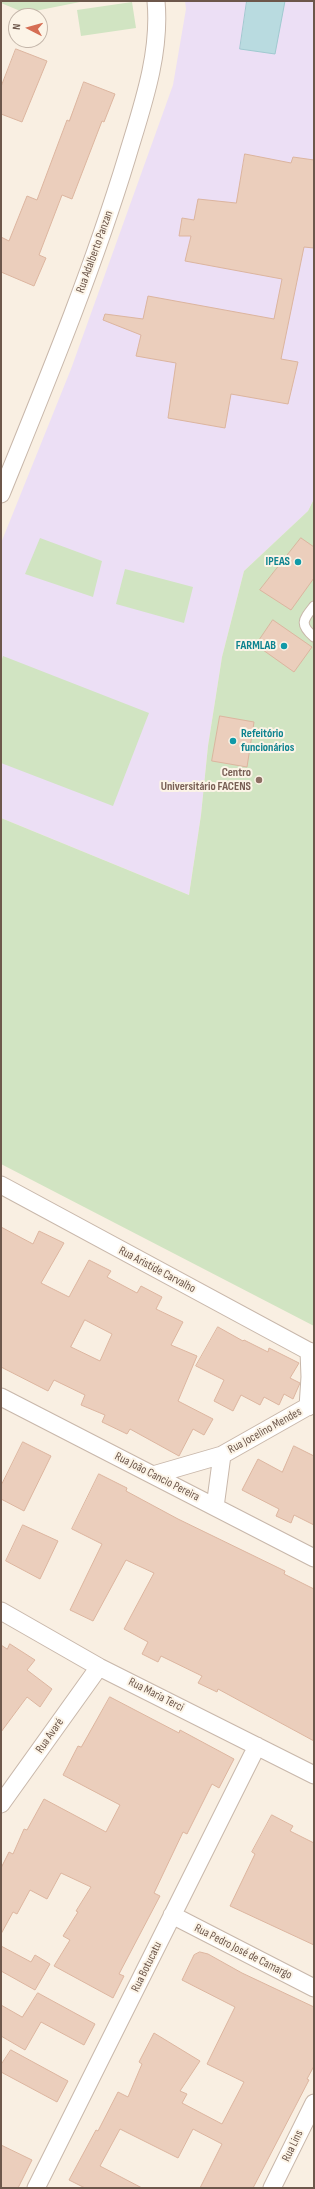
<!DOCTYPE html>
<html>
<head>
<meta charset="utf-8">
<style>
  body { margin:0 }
  #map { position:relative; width:315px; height:2189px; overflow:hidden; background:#f9efe2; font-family:"Sofia Sans Condensed",sans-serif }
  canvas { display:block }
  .frame { position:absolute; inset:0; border:2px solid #6d574b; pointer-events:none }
  .north { position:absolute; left:8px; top:8px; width:40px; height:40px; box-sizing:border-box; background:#fcf4e7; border:1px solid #c3b5a9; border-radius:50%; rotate:276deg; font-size:11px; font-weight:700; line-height:16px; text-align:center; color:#6d574b }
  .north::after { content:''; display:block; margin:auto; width:14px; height:18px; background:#d66e54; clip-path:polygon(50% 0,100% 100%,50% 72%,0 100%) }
</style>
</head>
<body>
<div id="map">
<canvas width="315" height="2189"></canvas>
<div class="frame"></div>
<div class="north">N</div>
</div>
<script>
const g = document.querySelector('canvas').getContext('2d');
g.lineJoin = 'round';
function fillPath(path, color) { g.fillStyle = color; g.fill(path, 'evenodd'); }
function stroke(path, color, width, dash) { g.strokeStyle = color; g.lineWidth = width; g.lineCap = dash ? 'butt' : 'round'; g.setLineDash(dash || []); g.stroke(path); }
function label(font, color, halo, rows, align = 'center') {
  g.font = font + ' "Sofia Sans Condensed",sans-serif'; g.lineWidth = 4; g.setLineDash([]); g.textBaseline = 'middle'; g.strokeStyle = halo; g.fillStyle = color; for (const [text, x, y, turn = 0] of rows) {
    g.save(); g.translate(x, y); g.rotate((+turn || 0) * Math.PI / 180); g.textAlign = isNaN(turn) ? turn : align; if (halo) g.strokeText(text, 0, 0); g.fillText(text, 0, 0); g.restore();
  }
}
const education = new Path2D(`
  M185,1H314V499L308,511L244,571L222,657L208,746L201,815L189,895L1,818V543L71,369L173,85L186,9Z`);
const green = new Path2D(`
  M1,1H85L25,13L1,3Z
  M132,2L136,28L81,36L77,10Z
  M314,499V1326L1,1164V818L189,895L201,815L208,746L222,657L244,571L308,511Z
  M40,538L102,561L93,597L25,574Z
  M125,569L193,587L184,623L116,604Z
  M3,656L149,713L113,806L1,763V662Z`);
const water = new Path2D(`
  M247,1H285L275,54L240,49Z`);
const building = new Path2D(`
  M16,49L47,61L22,122L1,114V87Z
  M84,82L115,94L104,122L102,121L72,199L62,195L39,255L46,258L34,286L1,272V237L9,241L27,196L37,200L67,120L69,121Z
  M245,154L291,163L293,157L314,160V248L304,247L281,359L298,362L288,404L231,394L225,428L168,418L176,363L136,356L141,335L103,320L105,314L143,319L148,296L274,319L282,279L185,261L191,236H179L182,218L194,220L198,199L236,203Z
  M301,538L314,547V578L291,610L260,590Z
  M273,620L312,647L294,672L256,645Z
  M220,716L254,722L247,767L212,761Z
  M1,1227L33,1244L39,1231L64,1243L41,1283L69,1297L89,1260L111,1271L107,1277L137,1293L141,1286L162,1297L156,1309L183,1322L171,1345L197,1356L178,1401L213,1419L204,1435L193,1429L179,1456L130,1429L127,1434L102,1422L105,1415L81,1405L85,1395L54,1380L48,1391L1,1367ZM85,1320L112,1334L100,1361L71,1347Z
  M218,1327L243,1341L244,1340L268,1352L269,1348L299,1363L290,1378L300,1383L293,1399L284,1394L279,1405L264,1397L260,1405L241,1395L233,1411L214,1401L224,1380L196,1366Z
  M23,1442L51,1456L24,1511L1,1499V1486Z
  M294,1446L314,1456V1525L294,1515L291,1523L276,1516L279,1509L242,1490L258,1459L282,1472Z
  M99,1474L127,1488L126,1491L178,1519L285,1571L284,1574L314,1589V1741L218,1689L217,1692L198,1683L202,1676L161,1656L158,1662L142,1654L148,1642L124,1629L154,1573L126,1560L93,1621L70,1610L102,1544L72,1529Z
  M23,1525L58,1541L40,1579L6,1561Z
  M10,1644L35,1660L27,1670L52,1689L40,1707L27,1697L1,1732V1645L7,1649Z
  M110,1697L179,1733L180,1730L234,1759L219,1788L212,1784L187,1834L183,1832L154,1893L160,1896L119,1974L124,1976L113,1998L54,1966L70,1940L63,1936L78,1912L76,1911L91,1887L61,1873L47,1899L30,1890L17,1914L13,1912L1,1934V1868L9,1852L13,1854L24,1829L27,1830L44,1799L106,1832L120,1805L63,1775L78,1746L81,1747Z
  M272,1815L293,1826L290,1831L314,1843V1945L230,1906L255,1854L252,1852Z
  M1,1946L31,1962L35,1955L50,1964L35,1990L1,1971Z
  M200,1952L208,1954L242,1973L314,2007V2066L307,2079L309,2080L253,2188H200L222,2144L193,2129L178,2158L120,2129L100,2166L142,2188H85L69,2180L96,2130L98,2131L118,2092L128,2097L142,2064L139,2062L154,2033L200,2061L180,2091L187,2094L182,2103L222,2124L244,2082L207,2064L235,2007L182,1980L194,1955Z
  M38,1993L95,2024L84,2045L41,2022L25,2050L1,2036V2005L22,2017Z
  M11,2050L68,2081L57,2102L1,2072V2065Z
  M1,2145L32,2160L18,2188H1Z`);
const lane = new Path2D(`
  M314,606C303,620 299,624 314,637`);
const street = new Path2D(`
  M1,494C46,383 92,272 127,157C142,107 161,54 156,1
  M1,1185L314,1354
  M1,1397L314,1558
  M308,1407L310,1377L309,1351
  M153,1475L222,1455L314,1403
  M215,1507L222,1455
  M1,1611L99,1667L314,1775
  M1,1804L99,1667
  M172,1915L314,1988
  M36,2188L257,1746
  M272,2188L314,2103`);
const markers = [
  [298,562,4,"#0f9aa8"],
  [284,646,4,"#0f9aa8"],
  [233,741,4,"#0f9aa8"],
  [259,780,4,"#8d6e63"]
];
const streetNames = [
  ["Rua Adalberto Panzan",95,252,-70],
  ["Rua Aristide Carvalho",157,1270,28],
  ["Rua Jocelino Mendes",265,1431,-29],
  ["Rua João Cancio Pereira",157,1477,27],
  ["Rua Maria Terci",156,1695,27],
  ["Rua Avaré",50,1736,-55],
  ["Rua Pedro José de Camargo",243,1952,27],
  ["Rua Botucatu",147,1967,-64],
  ["Rua Lins",293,2146,-64]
];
const cultureNames = [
  ["IPEAS",290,562],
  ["FARMLAB",276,646],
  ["Refeitório",241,734,"left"],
  ["funcionários",241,748,"left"]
];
const educationNames = [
  ["Centro",251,773],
  ["Universitário FACENS",251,787]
];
fillPath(education, '#ecdff5');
fillPath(green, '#d1e4c2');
fillPath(water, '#b9dbe0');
stroke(water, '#a0cad0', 1);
fillPath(building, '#ebcebc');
stroke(building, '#dcb59f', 1);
stroke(lane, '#c8b7aa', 11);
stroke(street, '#c8b7aa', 19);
stroke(lane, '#fff', 9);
stroke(street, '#fff', 17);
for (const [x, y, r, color] of markers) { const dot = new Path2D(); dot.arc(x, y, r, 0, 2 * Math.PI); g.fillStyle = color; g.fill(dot); stroke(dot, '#fcf4e7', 1.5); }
label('12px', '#6d574b', '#fcf4e7', streetNames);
label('bold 12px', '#0d838f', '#fcf4e7', cultureNames, 'right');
label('bold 12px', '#785e54', '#fcf4e7', educationNames, 'right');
</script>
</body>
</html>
